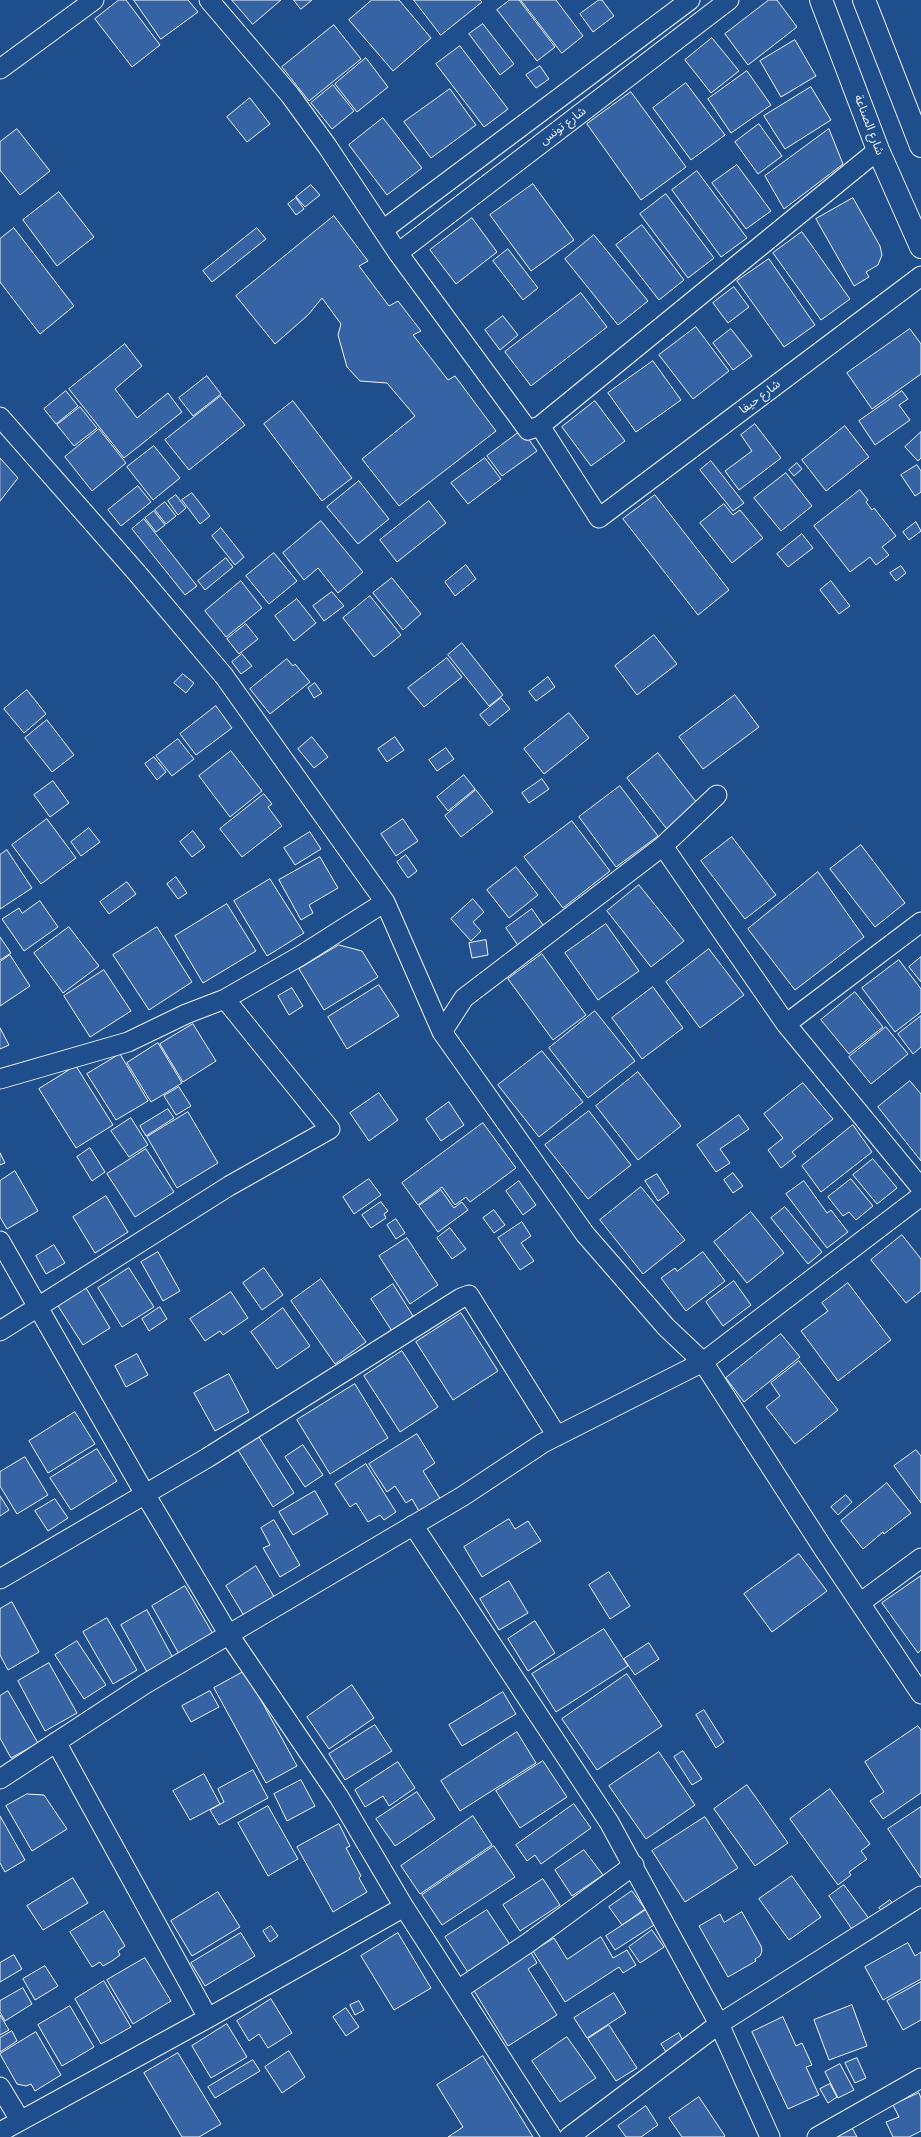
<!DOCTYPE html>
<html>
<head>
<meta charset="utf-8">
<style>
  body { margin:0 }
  canvas { display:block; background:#1f4e8c }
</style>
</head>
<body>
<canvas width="921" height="2137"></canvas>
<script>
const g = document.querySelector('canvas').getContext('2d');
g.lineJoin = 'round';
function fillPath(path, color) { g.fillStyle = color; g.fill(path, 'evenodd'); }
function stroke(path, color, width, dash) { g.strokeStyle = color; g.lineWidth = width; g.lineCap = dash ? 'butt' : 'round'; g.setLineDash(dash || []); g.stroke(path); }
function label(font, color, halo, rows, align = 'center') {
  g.font = font + ' "Fira Sans","Noto Sans Arabic",sans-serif'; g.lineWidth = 3; g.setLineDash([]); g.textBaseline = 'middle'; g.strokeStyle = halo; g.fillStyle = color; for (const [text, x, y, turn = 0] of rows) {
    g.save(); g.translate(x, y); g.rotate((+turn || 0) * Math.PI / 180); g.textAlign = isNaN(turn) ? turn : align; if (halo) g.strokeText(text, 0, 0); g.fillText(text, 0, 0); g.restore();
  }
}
const building = new Path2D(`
  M119,0H126L160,45L132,67L95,19Z
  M134,0H188L198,12L161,39Z
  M232,0H281L253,24Z
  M294,0H312L301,9Z
  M372,0H399L431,38L393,71L349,20Z
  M414,0H480L482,2L441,35Z
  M510,0H519L555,47L537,61L497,10Z
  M521,0H556L583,36L562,53Z
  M599,0H602L614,16L593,32L580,14Z
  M769,0H777L797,27L748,65L725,34Z
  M483,24L514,64L500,75L469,34Z
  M334,25L361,59L309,101L282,67Z
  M712,38L739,71L711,93L685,60Z
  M795,40L816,76L781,97L760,61Z
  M460,46L508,109L484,127L436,64Z
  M366,58L388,87L357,112L335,84Z
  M540,66L549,79L536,88L526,75Z
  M747,71L771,105L731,133L708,99Z
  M686,83L725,135L691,160L653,108Z
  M333,85L354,111L332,129L311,103Z
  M811,87L831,120L785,149L764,116Z
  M450,89L476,125L431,158L404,122Z
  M631,92L686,167L641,200L587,124Z
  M250,98L270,124L247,142L227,117Z
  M383,118L422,168L387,195L349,145Z
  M759,124L782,156L758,174L735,142Z
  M17,129L50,171L20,195L0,170V142Z
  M829,129L843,164L784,209L765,176Z
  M737,165L771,211L746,229L712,183Z
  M697,171L747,238L721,257L672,190Z
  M533,184L574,240L531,271L490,215Z
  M311,185L320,195L305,207L296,197Z
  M59,192L94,237L57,266L23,220Z
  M666,194L714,258L688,278L640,214Z
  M296,198L304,209L296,215L288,204Z
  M853,198L880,246L882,255L878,265L866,272L869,277L854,286L816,219Z
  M334,216L368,261L359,266L389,306L398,301L421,331L413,335L448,380L455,376L496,431L399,506L362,459L415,416L387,383L360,381L347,367L338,335L341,324L322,298L308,315L275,344L236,296Z
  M472,218L497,252L456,284L430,250Z
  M642,225L684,280L659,300L616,245Z
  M14,228L74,306L40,334L0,282V239Z
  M257,228L266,239L212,282L203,271Z
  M802,232L850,299L821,320L773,253Z
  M594,235L648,301L618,325L565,259Z
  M508,249L538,288L523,300L493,261Z
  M769,259L815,325L784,347L737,281Z
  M734,287L749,307L728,323L713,303Z
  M581,293L607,327L531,386L505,352Z
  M503,316L518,335L500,350L485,330Z
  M696,327L729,371L693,399L659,355Z
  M731,329L752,356L733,370L713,343Z
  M910,329L921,344V374L872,409L847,373Z
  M125,344L142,366L115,389L137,418L168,393L182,412L124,458L69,389Z
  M653,361L681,400L636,432L608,393Z
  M207,376L221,394L193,416L179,398Z
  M66,391L78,406L56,424L44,409Z
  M902,391L908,399L899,405L910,420L875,445L859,421Z
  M221,396L245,425L189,470L165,440Z
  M293,401L352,478L322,501L264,424Z
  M595,401L625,441L591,466L562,427Z
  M80,407L97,428L74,446L57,425Z
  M755,424L781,458L739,490L725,471L752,451L741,435Z
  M845,426L869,457L826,491L802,460Z
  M99,429L126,463L92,491L65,457Z
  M522,430L537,451L502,476L487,456Z
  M921,432V458L918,461L905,447Z
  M154,446L180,478L153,500L127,467Z
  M0,458L18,478L0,501Z
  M485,458L501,479L468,504L451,483Z
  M711,461L744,503L733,511L700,470Z
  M797,463L802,469L794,476L789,470Z
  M917,465L921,471V492L915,496L901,475Z
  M786,473L812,506L781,531L754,498Z
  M359,481L389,519L358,544L327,507Z
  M138,486L151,502L121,526L108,510Z
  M860,490L868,500L866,502L872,510L874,508L896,536L882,547L889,555L876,565L870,557L850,572L814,526Z
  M192,493L210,516L200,524L182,500Z
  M176,495L186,508L178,515L168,501Z
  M655,495L729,590L698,615L623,519Z
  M429,501L446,523L397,562L380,540Z
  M165,502L176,516L166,524L155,510Z
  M724,504L733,515L740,510L763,538L732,563L700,523Z
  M154,511L165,525L156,532L145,518Z
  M144,519L197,586L185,595L132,529Z
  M321,521L363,572L338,593L318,568L304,580L283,553Z
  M916,522L921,531L909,540L903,532Z
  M221,528L244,557L235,565L212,536Z
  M802,534L813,548L788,567L777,554Z
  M274,553L297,581L269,604L246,576Z
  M226,558L233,567L205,590L198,581Z
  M466,565L476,579L455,596L445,582Z
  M901,566L906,573L896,581L890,573Z
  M392,578L421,614L403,630L373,593Z
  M241,581L262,608L226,637L205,611Z
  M831,581L850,606L839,614L820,590Z
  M332,592L344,606L324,621L313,606Z
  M370,596L401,635L374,657L343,618Z
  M297,599L316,623L294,641L275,616Z
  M246,624L258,639L239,654L227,639Z
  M654,635L677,664L637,695L615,666Z
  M462,643L503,695L489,706L448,655Z
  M242,654L252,666L241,674L232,662Z
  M447,658L462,677L424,707L408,688Z
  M287,659L293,666L295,664L310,682L270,714L250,689Z
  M183,674L194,683L186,693L174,683Z
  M548,677L555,687L536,701L529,692Z
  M315,683L322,693L314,698L308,688Z
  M27,690L46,714L24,733L4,709Z
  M735,695L759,727L703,769L679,737Z
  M501,698L510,709L489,726L480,715Z
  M216,706L232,728L196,755L180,734Z
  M569,713L589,738L544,774L524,749Z
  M47,720L74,755L52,772L25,738Z
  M312,737L328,757L314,768L298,749Z
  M395,737L404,750L387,762L378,749Z
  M178,739L194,759L172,776L156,756Z
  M446,748L454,759L437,771L429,760Z
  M231,751L262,791L230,817L199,776Z
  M658,753L701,808L670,833L627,778Z
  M154,757L166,772L157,780L145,764Z
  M464,775L475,789L448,811L437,797Z
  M542,779L549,789L529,803L522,793Z
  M53,781L69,803L50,817L34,795Z
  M620,786L658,836L616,867L579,817Z
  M476,790L493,812L461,837L445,816Z
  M264,794L272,804L268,807L282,826L242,857L220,829Z
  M47,819L76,858L41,884L12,845Z
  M403,819L418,841L396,856L381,834Z
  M572,821L610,871L563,908L524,857Z
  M89,828L100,842L81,856L71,842Z
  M193,831L205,847L192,857L180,842Z
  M310,832L321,849L295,865L284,848Z
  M732,837L776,895L745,919L701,861Z
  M861,845L905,903L875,927L830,869Z
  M7,850L32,888L0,909V855Z
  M406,855L417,871L408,878L397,862Z
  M320,857L338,888L309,905L313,913L301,920L279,880Z
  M516,867L538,895L509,918L487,890Z
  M818,872L864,937L795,990L748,929Z
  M176,877L187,893L178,899L167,884Z
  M270,879L304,933L267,956L234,901Z
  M127,882L136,894L109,914L100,902Z
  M639,885L684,941L651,967L607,911Z
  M473,899L484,912L473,922L481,931L471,941L451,919Z
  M40,901L58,927L24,951L2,919L19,908L22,913Z
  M227,904L256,951L203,983L175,936Z
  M532,909L545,928L519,947L506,928Z
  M606,924L639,971L598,1000L565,953Z
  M69,927L99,966L63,993L34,953Z
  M157,927L192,982L149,1010L113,955Z
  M0,937L11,953L0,960Z
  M486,940L488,955L472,958L469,943Z
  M339,945L362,951L378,977L324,1010L299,969Z
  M709,949L744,995L700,1028L666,982Z
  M542,954L586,1015L553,1040L508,979Z
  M10,955L30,986L0,1006V962Z
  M921,957V982L909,967Z
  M899,960L921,989V1012L895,1032L862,988Z
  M104,970L131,1011L90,1037L64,996Z
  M379,985L399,1016L347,1049L328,1017Z
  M653,987L683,1028L642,1059L612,1018Z
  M292,988L303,1006L289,1015L278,996Z
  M855,992L883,1027L849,1054L821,1020Z
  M595,1011L635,1061L588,1098L549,1048Z
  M921,1016V1047L913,1054L898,1034Z
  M193,1024L216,1061L183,1082L160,1044Z
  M886,1027L908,1054L871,1084L849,1057Z
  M0,1028L9,1045L0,1049Z
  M158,1043L182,1083L151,1102L127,1063Z
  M542,1051L583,1102L539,1137L498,1085Z
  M120,1054L148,1101L116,1120L87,1074Z
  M76,1066L113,1125L76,1148L39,1089Z
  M638,1072L681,1126L638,1160L596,1106Z
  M910,1081L921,1094V1161L878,1107Z
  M803,1083L833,1119L792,1152L796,1156L781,1168L768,1150L783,1138L764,1114Z
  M179,1087L191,1106L176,1115L164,1096Z
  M379,1093L398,1120L369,1141L350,1113Z
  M449,1102L464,1125L441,1141L426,1119Z
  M168,1109L174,1118L146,1136L140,1126Z
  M589,1111L631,1165L588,1199L545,1145Z
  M188,1112L218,1163L177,1188L147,1137Z
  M739,1115L749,1129L720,1149L730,1163L716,1172L697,1145Z
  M131,1118L148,1145L129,1157L111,1131Z
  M483,1123L516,1168L470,1202L466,1197L455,1205L442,1187L418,1205L402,1183Z
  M853,1125L872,1152L821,1192L802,1166Z
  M90,1148L105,1172L92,1181L77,1157Z
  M146,1149L174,1192L135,1217L107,1174Z
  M0,1153L5,1163L0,1165Z
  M873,1159L897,1188L877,1204L853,1175Z
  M15,1171L38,1211L7,1229L0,1217V1181Z
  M733,1173L743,1186L733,1193L724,1180Z
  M657,1174L669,1193L658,1201L645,1181Z
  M369,1179L381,1195L354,1214L343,1197Z
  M851,1179L873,1206L856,1220L849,1212L843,1216L828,1197Z
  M519,1181L536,1205L523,1215L506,1191Z
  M804,1181L827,1213L831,1210L848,1232L827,1248L786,1194Z
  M641,1187L685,1240L643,1274L600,1220Z
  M441,1190L454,1208L462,1202L468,1210L438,1232L419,1206Z
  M106,1196L128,1232L95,1253L73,1217Z
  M381,1202L388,1211L384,1214L386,1218L371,1228L362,1215Z
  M785,1207L822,1252L808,1264L771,1218Z
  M494,1210L505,1225L494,1233L483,1218Z
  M751,1212L784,1253L747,1283L714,1242Z
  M396,1219L405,1233L396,1239L387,1225Z
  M522,1222L531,1236L521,1243L534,1261L520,1270L498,1238Z
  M450,1228L466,1249L452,1259L437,1238Z
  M902,1235L921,1259V1291L906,1303L871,1260Z
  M407,1238L438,1285L410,1304L379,1256Z
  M54,1245L65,1263L46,1274L36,1256Z
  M158,1252L180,1291L163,1301L141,1262Z
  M703,1252L725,1281L686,1311L661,1278L675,1268L677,1271Z
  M129,1268L154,1307L122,1327L98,1288Z
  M264,1268L283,1295L262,1310L243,1283Z
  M321,1279L366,1342L335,1364L291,1301Z
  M734,1281L751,1305L723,1326L706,1302Z
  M848,1283L891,1340L838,1381L801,1331L828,1311L822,1303Z
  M393,1284L413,1316L392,1331L371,1299Z
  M86,1288L110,1328L83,1345L58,1306Z
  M231,1292L248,1318L223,1335L220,1331L205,1341L190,1319Z
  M160,1307L167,1319L149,1331L142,1319Z
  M283,1308L310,1346L277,1369L251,1332Z
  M461,1313L498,1371L453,1400L416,1342Z
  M781,1334L800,1357L744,1402L726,1378Z
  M402,1351L438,1407L400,1432L364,1376Z
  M137,1354L148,1375L126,1387L115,1366Z
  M799,1361L838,1410L795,1444L766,1407L780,1396L771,1383Z
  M229,1374L249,1412L215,1431L194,1393Z
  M355,1384L388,1438L330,1474L297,1420Z
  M75,1412L95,1444L48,1473L29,1441Z
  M417,1434L435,1463L423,1471L441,1500L420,1513L412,1499L406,1503L395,1486L387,1492L369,1464Z
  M259,1437L294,1493L273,1507L238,1450Z
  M303,1445L323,1475L305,1487L285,1457Z
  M97,1449L117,1481L71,1510L50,1478Z
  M916,1450L921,1456V1503L894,1466Z
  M25,1457L48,1495L17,1514L0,1486V1472Z
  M366,1464L396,1512L384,1520L380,1515L368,1522L356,1503L350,1507L335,1484Z
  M887,1483L911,1513L884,1534L883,1532L863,1549L841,1521Z
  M315,1491L328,1514L293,1535L279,1512Z
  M846,1495L852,1502L838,1515L831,1507Z
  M0,1496L9,1510L0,1516Z
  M55,1499L68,1518L48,1531L35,1511Z
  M509,1519L515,1529L528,1521L541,1541L482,1577L464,1547Z
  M274,1520L300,1565L280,1577L263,1548L270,1545L261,1528Z
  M799,1554L827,1591L772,1632L744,1594Z
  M256,1566L276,1600L246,1619L226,1586Z
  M609,1572L630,1606L610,1619L589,1585Z
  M921,1576V1650L918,1653L882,1603Z
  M509,1581L528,1613L499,1630L480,1599Z
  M185,1586L213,1634L179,1654L152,1606Z
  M12,1602L39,1652L8,1670L0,1655V1609Z
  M147,1610L173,1658L147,1672L121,1625Z
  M107,1618L137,1670L113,1684L83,1632Z
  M535,1621L555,1653L528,1671L508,1639Z
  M604,1629L628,1666L556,1712L532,1674Z
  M77,1641L106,1685L84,1699L55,1655Z
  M649,1643L659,1659L635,1675L624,1659Z
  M49,1663L77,1713L45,1731L18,1681Z
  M245,1671L297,1766L266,1783L214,1688Z
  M627,1674L662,1726L597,1770L562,1719Z
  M352,1685L374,1718L329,1749L307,1717Z
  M8,1691L38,1743L11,1758L0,1738V1696Z
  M210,1691L219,1707L191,1722L182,1706Z
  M503,1692L516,1714L462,1746L449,1725Z
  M704,1710L724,1742L716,1748L696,1715Z
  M375,1725L392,1751L345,1780L329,1754Z
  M918,1726L921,1730V1793L883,1819L870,1801L884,1792L865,1762Z
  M517,1732L536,1763L460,1811L441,1781Z
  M683,1751L702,1779L692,1785L674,1757Z
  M659,1752L695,1805L646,1839L609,1786Z
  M543,1761L567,1797L520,1828L496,1791Z
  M398,1762L415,1788L389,1806L383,1796L365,1807L355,1790Z
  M253,1770L268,1798L219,1825L210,1810L224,1802L218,1789Z
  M204,1774L220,1804L190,1820L173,1791Z
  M301,1780L315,1806L287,1821L274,1794Z
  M747,1785L788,1843L755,1866L714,1809Z
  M830,1789L870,1844L861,1851L867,1859L849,1872L851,1875L838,1885L790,1819Z
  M417,1792L435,1819L395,1846L376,1819Z
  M27,1794L44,1795L67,1829L32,1851L6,1806Z
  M574,1804L591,1828L541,1864L535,1855L527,1861L516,1845Z
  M268,1806L298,1859L268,1876L238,1823Z
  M921,1807V1878L888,1829Z
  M0,1816L25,1860L5,1872L0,1863Z
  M473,1816L492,1845L420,1894L401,1866Z
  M705,1817L738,1868L685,1902L652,1851Z
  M339,1824L350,1846L346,1848L361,1876L359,1878L367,1892L333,1912L297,1847Z
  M494,1846L515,1877L442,1925L422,1895Z
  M584,1850L603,1875L572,1896L555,1870Z
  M792,1876L821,1917L789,1940L759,1899Z
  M73,1878L88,1903L43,1930L27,1906Z
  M543,1879L560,1905L520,1931L503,1905Z
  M844,1885L870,1920L854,1932L829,1896Z
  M632,1891L645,1909L622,1925L609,1907Z
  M218,1892L240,1927L192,1956L171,1921Z
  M890,1900L894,1905L883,1913L879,1908Z
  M487,1910L513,1949L471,1977L445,1937Z
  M646,1910L654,1925L615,1950L606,1936Z
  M104,1911L125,1946L118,1951L120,1955L112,1961L103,1966L100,1962L92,1967L70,1932Z
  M742,1912L761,1946L762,1951L760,1956L755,1959L756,1961L728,1977L699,1926L720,1914L724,1922Z
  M271,1926L278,1936L270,1942L263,1931Z
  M652,1930L664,1947L640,1963L629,1947Z
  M241,1933L255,1956L205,1986L191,1963Z
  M398,1933L431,1988L394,2010L361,1956Z
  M601,1937L613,1958L627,1950L636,1965L623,1973L619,1967L565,2002L533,1951L554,1938L567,1959Z
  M908,1943L915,1956L921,1952V1979L883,2000L865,1967Z
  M529,1949L537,1963L528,1969L557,2015L508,2046L473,1989Z
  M14,1955L22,1969L0,1982V1963Z
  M145,1958L171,2001L133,2024L107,1980Z
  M45,1966L58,1986L35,2000L23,1979Z
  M104,1981L131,2027L101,2044L75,1999Z
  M921,1982V2020L903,2030L887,2001Z
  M23,1988L32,2004L5,2021L0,2012V2001Z
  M614,1993L626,2013L587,2038L574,2018Z
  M271,1999L292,2033L268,2048L259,2034L249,2041L237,2021Z
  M359,2001L364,2010L355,2015L350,2005Z
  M852,2005L867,2046L829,2060L814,2020Z
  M70,2006L94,2047L62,2066L38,2025Z
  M346,2008L359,2027L346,2036L333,2017Z
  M0,2015L9,2030L0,2035Z
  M783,2017L796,2046L802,2043L812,2065L806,2067L819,2095L788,2109L752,2032Z
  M227,2024L247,2057L211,2078L192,2046Z
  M609,2025L637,2068L616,2081L588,2039Z
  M12,2031L17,2041L0,2052V2038Z
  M36,2032L61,2075L35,2091L31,2084L26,2086L17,2084L0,2054Z
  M679,2033L683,2041L666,2052L661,2044Z
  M567,2037L596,2078L560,2102L532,2061Z
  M289,2051L305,2077L282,2093L265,2067Z
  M178,2053L221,2124L199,2137H182L144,2073Z
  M483,2056L533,2137H448L463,2127L437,2085Z
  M857,2058L866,2078L855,2083L845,2063Z
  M253,2060L260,2071L215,2098L208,2087Z
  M840,2064L854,2090L838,2098L825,2072Z
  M830,2084L837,2097L828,2103L820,2089Z
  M919,2093L921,2098V2131L909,2137H893L886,2122L899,2117L893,2105Z
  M699,2097L725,2136L724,2137H682L669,2118Z
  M646,2106L658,2125L641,2137H626L618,2126Z
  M849,2122L857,2137H820Z`);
const street = new Path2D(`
  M209,0L290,95L327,146L398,253L528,430L540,426L878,150
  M0,69L94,0
  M383,230L690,0
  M398,253L729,0
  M0,417L137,573L224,676L385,902L442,1032L585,1234L666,1327L703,1362L823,1548L921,1694
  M540,426L599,518L921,276
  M663,846L786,1024L921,1188
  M786,1024L921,922
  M442,1032L464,998L663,846L717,795
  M0,1079L128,1042L186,1014L225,999L300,956L385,902
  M0,1241L145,1494L229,1635L339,1797L404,1907L552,2137
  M0,1331L229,1186L330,1129L225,999
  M413,1525L609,1822L719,2024L770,2137
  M0,1579L207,1458L461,1298L469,1295L557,1436
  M860,1603L921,1558
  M56,1742L208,2018
  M0,1779L145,1684L463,1496L543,1443L703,1362L921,1196
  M458,1990L528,1943L634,1865
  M0,2087L20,2120
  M0,2132L208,2018L404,1907
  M569,2137L719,2024L921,1896
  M817,2137L921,2078`);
const secondary = new Path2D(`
  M821,0L878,150L921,247
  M864,0L921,146`);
const streetNames = [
  ["شارع الصناعة",869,125,69],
  ["شارع تونس",563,126,-37],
  ["شارع حيفا",760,397,-37]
];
fillPath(building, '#3563a3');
stroke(building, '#f2f6ff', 1);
stroke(street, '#f2f6ff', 21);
stroke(secondary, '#f2f6ff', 24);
stroke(street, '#1f4e8c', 19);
stroke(secondary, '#1f4e8c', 22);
label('12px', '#f2f6ff', '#1f4e8c', streetNames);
</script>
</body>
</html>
